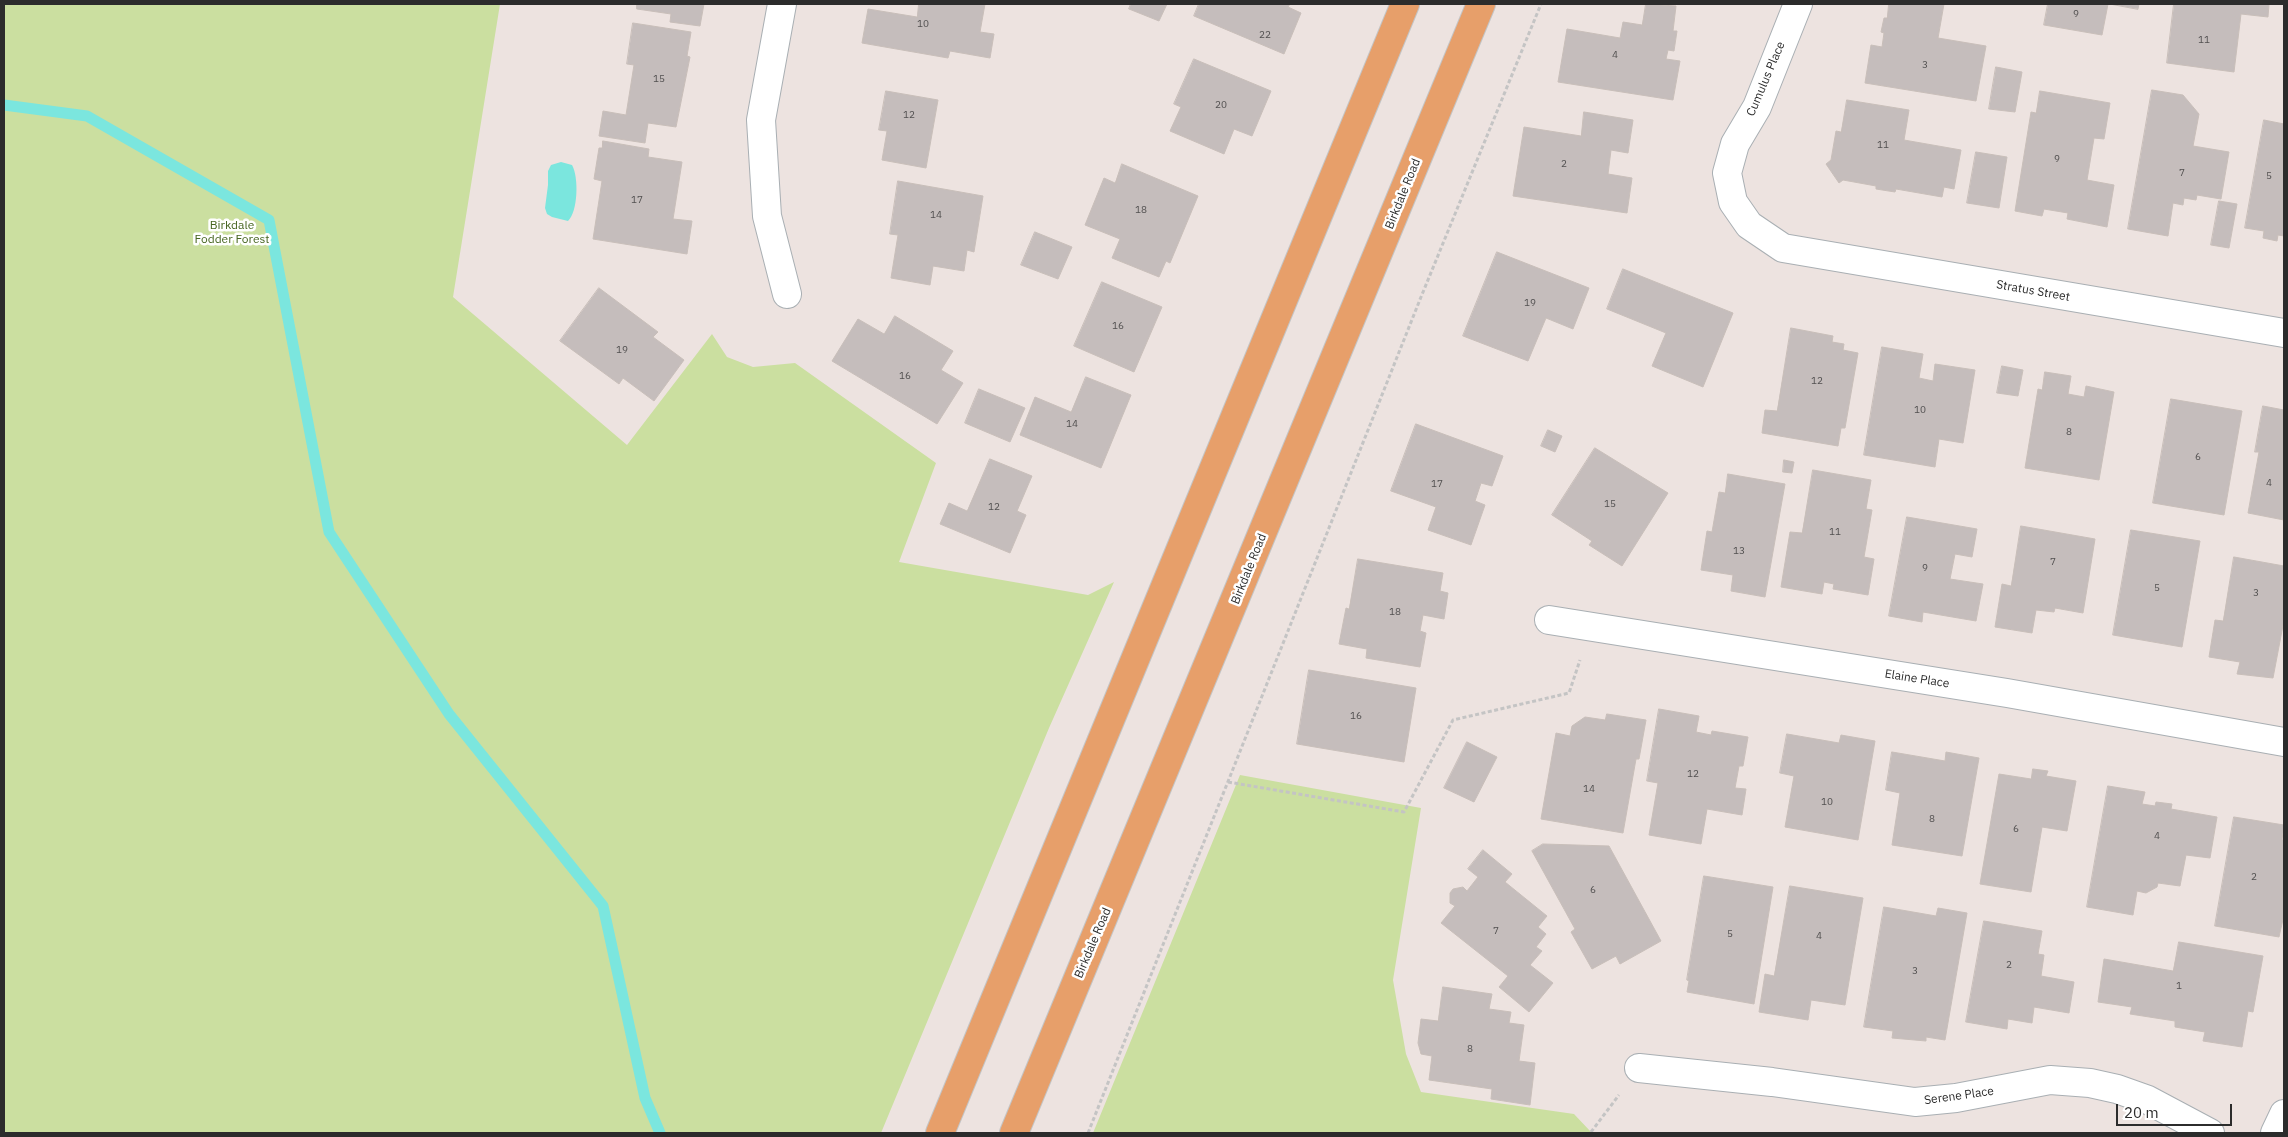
<!DOCTYPE html>
<html>
<head>
<meta charset="utf-8">
<style>
  body { margin:0 }
  #map { position:relative; width:2288px; height:1137px; overflow:hidden; background:#ede3e0; font-family:"IBM Plex Sans",sans-serif }
  canvas { display:block }
  .frame { position:absolute; inset:0; border:5px solid #2c2c2c; pointer-events:none }
  .scale { position:absolute; left:2116px; top:1104px; width:116px; height:22px; box-sizing:border-box; border:2px solid #2c2c2c; border-top:0; padding-left:6px; font-size:15px; line-height:18px; white-space:nowrap; color:#2c2c2c; -webkit-text-stroke:4px #fff; paint-order:stroke }
</style>
</head>
<body>
<div id="map">
<canvas width="2288" height="1137"></canvas>
<div class="frame"></div>
<div class="scale">20 m</div>
</div>
<script>
const g = document.querySelector('canvas').getContext('2d');
g.lineJoin = 'round';
function fillPath(path, color) { g.fillStyle = color; g.fill(path, 'evenodd'); }
function stroke(path, color, width, dash) { g.strokeStyle = color; g.lineWidth = width; g.lineCap = dash ? 'butt' : 'round'; g.setLineDash(dash || []); g.stroke(path); }
function label(font, color, halo, rows, align = 'center') {
  g.font = font + ' "IBM Plex Sans",sans-serif'; g.lineWidth = 5; g.setLineDash([]); g.textBaseline = 'middle'; g.strokeStyle = halo; g.fillStyle = color; for (const [text, x, y, turn = 0] of rows) {
    g.save(); g.translate(x, y); g.rotate((+turn || 0) * Math.PI / 180); g.textAlign = isNaN(turn) ? turn : align; if (halo) g.strokeText(text, 0, 0); g.fillText(text, 0, 0); g.restore();
  }
}
const green = new Path2D(`
  M4,4H500L453,297L627,445L712,334L727,357L753,367L795,363L936,463L899,562L1088,595L1114,582L1049,728L881,1133H4Z
  M1240,775L1421,808L1393,980L1406,1054L1421,1092L1574,1114L1591,1132L1597,1133H1093Z`);
const water = new Path2D(`
  M561,162L572,165C579,177 578,212 568,221L552,217L547,214L545,208L548,185V171L551,165Z`);
const stream = new Path2D(`
  M4,105L87,116L269,220L329,532L449,714L603,906L645,1098L660,1133`);
const building = new Path2D(`
  M637,4H704L700,26L670,22L671,14L637,9Z
  M919,4H985L980,32L994,34L990,58L950,51L948,58L862,43L868,9L917,17Z
  M1131,4H1167L1159,21L1129,9Z
  M1199,4H1290L1288,7L1301,13L1284,54L1194,16Z
  M1646,4L1676,6L1673,31H1677L1674,51L1668,50L1666,59L1680,61L1673,100L1558,82L1567,29L1620,38L1623,22L1642,25Z
  M1889,4H1944L1938,38L1986,46L1976,101L1865,83L1871,45L1882,47L1884,33L1881,32L1884,18H1887Z
  M2048,4H2108L2102,35L2044,25Z
  M2110,4H2139L2138,9Z
  M2174,4H2269L2268,17L2241,14L2234,72L2167,63Z
  M633,23L691,32L687,56L690,57L676,127L648,123L645,143L599,136L603,111L626,115L634,65L627,64Z
  M1194,59L1271,91L1252,136L1234,129L1224,154L1170,131L1181,107L1174,104Z
  M1996,67L2022,72L2015,112L1989,109Z
  M2152,90L2183,95L2199,114L2193,146L2229,152L2221,199L2197,195L2196,200L2184,198L2183,205L2173,203L2168,236L2128,229Z
  M886,91L938,100L926,168L882,160L887,131L879,130Z
  M2040,91L2110,103L2104,139L2094,138L2087,180L2114,185L2107,227L2067,219L2068,213L2044,209L2042,216L2015,211L2031,112L2036,113Z
  M1847,100L1909,110L1904,140L1961,150L1954,189L1944,187L1942,197L1896,189L1895,192L1876,189V186L1843,180L1839,183L1826,164L1831,160L1836,131L1841,132Z
  M1584,112L1633,120L1628,153L1611,150L1608,174L1632,178L1627,213L1513,196L1524,127L1581,136Z
  M2264,120L2284,124V236L2278,235L2277,241L2263,238L2264,231L2245,228Z
  M603,141L649,149L648,157L682,162L673,219L692,221L687,254L593,239L602,181L594,179L599,148H602Z
  M1976,152L2007,157L1999,208L1967,203Z
  M1122,164L1198,196L1170,263L1166,261L1159,277L1112,258L1120,239L1085,225L1104,178L1115,183Z
  M898,181L983,196L974,252L967,250L964,271L933,266L930,285L891,278L898,235L890,234Z
  M2219,201L2237,204L2229,248L2211,245Z
  M1035,232L1072,247L1058,279L1021,265Z
  M1497,252L1589,288L1573,329L1546,318L1528,361L1463,336Z
  M1623,269L1733,313L1703,387L1652,366L1666,333L1607,309Z
  M1102,282L1162,307L1134,372L1074,346Z
  M599,288L658,332L653,337L684,360L654,401L623,378L619,384L560,341Z
  M895,316L953,351L941,370L963,383L937,424L832,361L858,319L884,334Z
  M1791,328L1833,336L1832,342L1844,344L1843,350L1858,353L1845,428H1841L1838,446L1762,433L1765,410L1777,411Z
  M1882,347L1923,354L1919,378L1933,381L1935,364L1975,370L1963,443L1939,439L1935,467L1864,455Z
  M2002,366L2023,370L2018,396L1997,393Z
  M2045,372L2071,376L2068,394L2084,397L2086,386L2114,392L2099,480L2025,468L2038,389L2042,390Z
  M1086,377L1131,395L1101,468L1020,435L1035,397L1071,412Z
  M979,389L1025,408L1010,442L965,423Z
  M2171,399L2242,411L2224,515L2153,503Z
  M2263,406L2284,410V520L2248,513L2259,452H2255Z
  M1416,424L1503,456L1492,486L1481,483L1475,501L1485,505L1471,545L1428,530L1436,507L1391,491Z
  M1548,430L1562,436L1555,452L1541,446Z
  M1595,448L1668,493L1622,566L1589,545L1592,541L1552,515Z
  M990,459L1032,476L1017,511L1026,515L1010,553L940,524L949,503L967,511Z
  M1784,460L1794,462L1792,473L1783,472Z
  M1813,470L1871,480L1866,509L1872,510L1864,557L1874,559L1868,595L1833,589L1834,584L1824,582L1822,594L1781,587L1790,532L1802,533Z
  M1728,474L1785,484L1765,597L1731,591L1733,575L1701,570L1707,531L1712,532L1719,492L1725,493Z
  M1907,517L1977,529L1972,557L1955,554L1950,579L1983,584L1976,621L1923,612L1922,622L1889,616Z
  M2021,526L2095,539L2083,613L2055,608L2054,612L2036,610L2032,633L1995,627L2002,584L2011,586Z
  M2131,530L2200,541L2182,647L2113,635Z
  M2234,557L2284,566V620L2273,678L2237,674L2240,662L2209,657L2215,620L2223,621Z
  M1358,559L1443,573L1440,591L1448,593L1444,619L1423,615L1420,631L1426,633L1420,667L1366,658L1367,649L1339,644L1346,608L1349,609Z
  M1309,670L1416,688L1404,762L1297,744Z
  M1659,709L1699,716L1696,732L1711,735L1712,731L1748,737L1743,766H1739L1735,788L1746,789L1742,815L1707,809L1701,844L1649,835L1658,783L1647,781Z
  M1607,714L1646,720L1639,759H1636L1623,833L1541,819L1556,733L1570,736L1572,726L1585,717L1605,720Z
  M1787,734L1839,743L1841,735L1875,741L1858,840L1785,827L1794,776L1780,773Z
  M1467,742L1497,757L1474,802L1444,788Z
  M1892,752L1945,761L1946,752L1979,758L1962,856L1892,845L1900,793L1886,790Z
  M2033,769L2048,771L2046,776L2076,781L2067,831L2042,827L2031,892L1980,884L1999,774L2031,779Z
  M2108,786L2145,792L2142,804L2155,806L2156,802L2172,804L2171,809L2217,817L2210,858L2186,855L2180,886L2158,883L2157,887L2146,893L2137,891L2133,915L2087,907Z
  M2234,817L2284,825L2282,840H2284V915L2279,937L2215,926Z
  M1543,844L1609,846L1661,941L1620,964L1616,956L1592,969L1571,932L1575,929L1532,851Z
  M1483,850L1512,874L1505,882L1547,916L1538,927L1546,934L1536,947L1542,951L1530,965L1553,983L1529,1012L1499,987L1508,976L1441,923L1455,906L1450,903V893L1453,889L1463,887L1467,891L1478,877L1468,869Z
  M1704,876L1773,887L1754,1004L1687,992L1689,981L1687,980Z
  M1790,886L1863,898L1845,1005L1811,1000L1808,1020L1759,1012L1765,974L1774,976Z
  M1884,907L1936,916L1938,908L1967,913L1945,1040L1926,1037V1041L1892,1038L1893,1031L1864,1027Z
  M1984,921L2042,931L2038,954L2044,955L2041,976L2074,982L2069,1013L2034,1007L2032,1023L2008,1019L2007,1029L1966,1022Z
  M2179,942L2263,956L2253,1012L2248,1011L2242,1047L2203,1041L2205,1032L2175,1027V1021L2130,1014L2132,1007L2098,1002L2104,959L2173,971Z
  M1443,987L1492,994L1489,1009L1511,1012L1509,1023L1524,1025L1519,1061L1535,1063L1530,1105L1491,1099L1492,1089L1429,1080L1432,1056L1421,1054L1418,1043L1421,1019L1438,1021Z`);
const path = new Path2D(`
  M1228,782L1404,812L1453,720L1569,693L1580,660
  M1591,1132L1619,1095
  M1088,1133L1421,297L1541,4`);
const street = new Path2D(`
  M782,4L761,120L767,216L787,294
  M1798,4L1757,107L1735,144L1727,173L1733,202L1749,225L1783,248L2284,333
  M1549,620L2007,693L2284,742
  M1639,1068L1772,1082L1915,1102L1956,1098L2050,1080L2090,1083L2117,1089L2148,1100L2210,1133
  M2275,1133L2284,1114`);
const primary = new Path2D(`
  M940,1133L1405,4
  M1014,1133L1481,4`);
const numberNames = [
  ["9",2076,14],
  ["10",923,24],
  ["22",1265,35],
  ["11",2204,40],
  ["4",1615,55],
  ["3",1925,65],
  ["15",659,79],
  ["20",1221,105],
  ["12",909,115],
  ["11",1883,145],
  ["9",2057,159],
  ["2",1564,164],
  ["7",2182,173],
  ["5",2269,176],
  ["17",637,200],
  ["18",1141,210],
  ["14",936,215],
  ["19",1530,303],
  ["16",1118,326],
  ["19",622,350],
  ["16",905,376],
  ["12",1817,381],
  ["10",1920,410],
  ["14",1072,424],
  ["8",2069,432],
  ["6",2198,457],
  ["4",2269,483],
  ["17",1437,484],
  ["15",1610,504],
  ["12",994,507],
  ["11",1835,532],
  ["13",1739,551],
  ["7",2053,562],
  ["9",1925,568],
  ["5",2157,588],
  ["3",2256,593],
  ["18",1395,612],
  ["16",1356,716],
  ["12",1693,774],
  ["14",1589,789],
  ["10",1827,802],
  ["8",1932,819],
  ["6",2016,829],
  ["4",2157,836],
  ["2",2254,877],
  ["6",1593,890],
  ["7",1496,931],
  ["5",1730,934],
  ["4",1819,936],
  ["2",2009,965],
  ["3",1915,971],
  ["1",2179,986],
  ["8",1470,1049]
];
const streetNames = [
  ["Cumulus Place",1766,79,-67],
  ["Birkdale Road",1403,194,-68],
  ["Stratus Street",2033,291,10],
  ["Birkdale Road",1249,569,-68],
  ["Elaine Place",1917,679,9],
  ["Birkdale Road",1093,943,-67],
  ["Serene Place",1959,1096,-8]
];
const parkNames = [
  ["Birkdale",232,226],
  ["Fodder Forest",232,240]
];
fillPath(green, '#cbdfa0');
fillPath(water, '#7be6de');
stroke(stream, '#7be6de', 11);
fillPath(building, '#c5bdbc');
stroke(building, '#c8beb9', 1);
stroke(street, '#a9afb3', 30);
stroke(primary, '#c4c4c4', 30);
stroke(path, '#c4c4c4', 3, [4, 2.5]);
stroke(street, '#fff', 28);
stroke(primary, '#e79f6a', 28);
label('10px', '#525050', null, numberNames);
label('12px', '#2c2c2c', '#fff', streetNames);
label('12px', '#466520', '#fff', parkNames);
</script>
</body>
</html>
